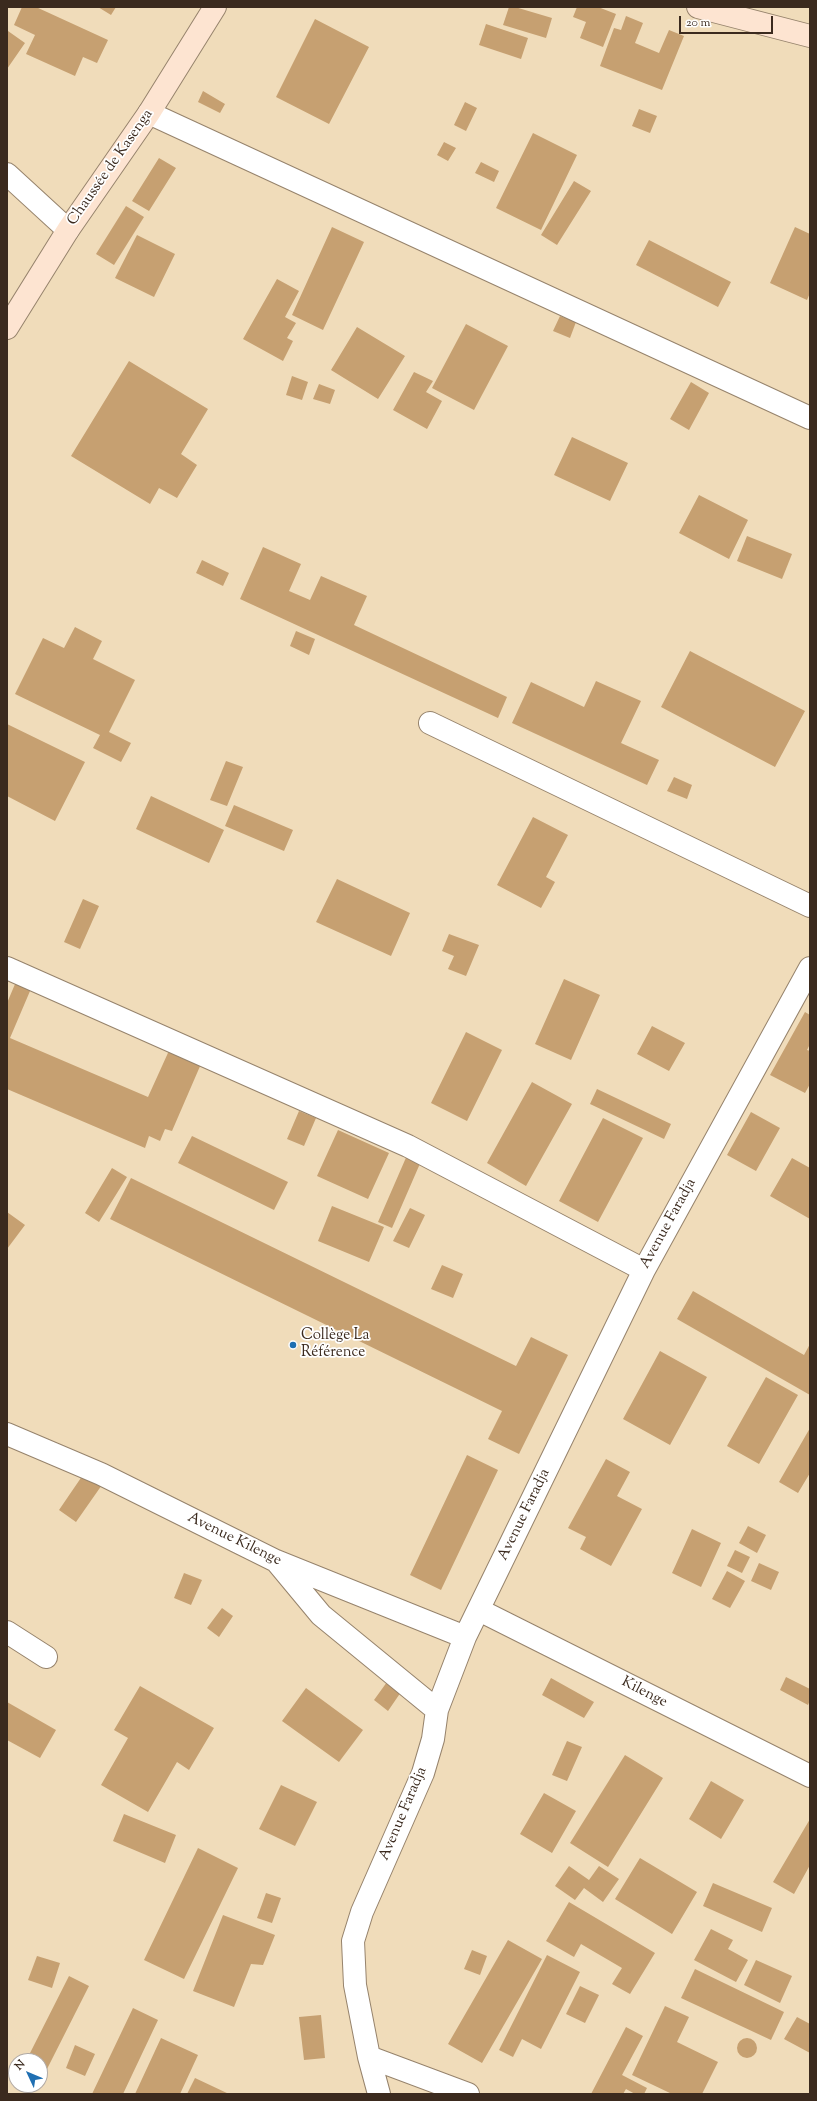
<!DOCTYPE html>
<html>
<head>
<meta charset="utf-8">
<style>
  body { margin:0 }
  #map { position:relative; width:817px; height:2101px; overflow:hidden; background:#f0dcba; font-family:"Sorts Mill Goudy",serif }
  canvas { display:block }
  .frame { position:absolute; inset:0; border:8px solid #3b2a1e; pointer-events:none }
  .north { position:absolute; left:8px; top:2053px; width:40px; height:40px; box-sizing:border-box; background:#fff; border:1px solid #b1aaa5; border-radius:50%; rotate:314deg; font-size:11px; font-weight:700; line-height:16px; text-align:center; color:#3b2a1e }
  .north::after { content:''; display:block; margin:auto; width:14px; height:18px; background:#1f6fb2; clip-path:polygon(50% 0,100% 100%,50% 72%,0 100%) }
  .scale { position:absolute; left:679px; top:16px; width:94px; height:18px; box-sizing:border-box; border:2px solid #3b2a1e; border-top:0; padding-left:5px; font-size:12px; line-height:14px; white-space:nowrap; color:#3b2a1e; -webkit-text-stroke:3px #fff; paint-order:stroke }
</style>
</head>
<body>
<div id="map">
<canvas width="817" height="2101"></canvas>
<div class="frame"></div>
<div class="north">N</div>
<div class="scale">20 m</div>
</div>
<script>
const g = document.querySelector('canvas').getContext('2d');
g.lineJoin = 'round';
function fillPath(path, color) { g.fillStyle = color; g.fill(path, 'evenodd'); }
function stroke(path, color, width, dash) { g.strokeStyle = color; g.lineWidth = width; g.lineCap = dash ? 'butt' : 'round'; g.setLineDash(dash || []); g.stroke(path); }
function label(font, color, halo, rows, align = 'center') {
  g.font = font + ' "Sorts Mill Goudy",serif'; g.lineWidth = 3.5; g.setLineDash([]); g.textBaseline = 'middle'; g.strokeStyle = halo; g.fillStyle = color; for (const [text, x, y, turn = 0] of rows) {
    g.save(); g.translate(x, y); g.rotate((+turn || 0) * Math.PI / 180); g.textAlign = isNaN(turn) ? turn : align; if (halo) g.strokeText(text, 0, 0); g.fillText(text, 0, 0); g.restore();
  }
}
const building = new Path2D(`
  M22,7H36L108,40L97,63L83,57L75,76L26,54L35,35L14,25Z
  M98,7H116L111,15Z
  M509,7H515L552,18L546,38L503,25Z
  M577,7H598L616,14L603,47L580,38L586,22L573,17Z
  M626,16L643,23L635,43L659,53L669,30L684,36L662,90L600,66L614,28L621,30Z
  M315,19L369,47L329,124L276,97Z
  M486,24L528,38L521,59L479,45Z
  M8,31L25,43L7,69V32Z
  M203,91L225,104L220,113L198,102Z
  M465,102L477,108L466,131L454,125Z
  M639,109L657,116L650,133L632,126Z
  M533,133L577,155L541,230L496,208Z
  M444,142L456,148L448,161L437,155Z
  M159,158L176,168L149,211L132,201Z
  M481,162L499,171L494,182L475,173Z
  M574,181L591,191L557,245L541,235Z
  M126,206L144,217L114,265L96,254Z
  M332,227L364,242L323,330L292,315Z
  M795,227L810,234V293L807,300L770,283Z
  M137,235L175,254L154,297L115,278Z
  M649,240L731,282L718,307L636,265Z
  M277,279L299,291L285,317L296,323L287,338L293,341L283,361L243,339Z
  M560,316L576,322L570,338L553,331Z
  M466,324L508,346L474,410L432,388Z
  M357,327L405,356L378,399L331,370Z
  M129,361L208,409L181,454L197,465L177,498L159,488L150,504L71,456Z
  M414,372L433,381L426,392L442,401L427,429L393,410Z
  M292,376L308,382L302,400L286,395Z
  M691,382L709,393L689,430L670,419Z
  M319,384L335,390L330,404L313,399Z
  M572,437L628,463L610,501L554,475Z
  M699,495L748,520L729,559L679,533Z
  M747,536L792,554L782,579L737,561Z
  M263,547L301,564L289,591L310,600L321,576L367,596L354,625L507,697L498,718L240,599Z
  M202,560L229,573L223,586L196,573Z
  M75,627L102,641L93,659L135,680L109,732L131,743L121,762L93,748L100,735L15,694L43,638L64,648Z
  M296,631L315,639L309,655L290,646Z
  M690,651L805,711L775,767L661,707Z
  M596,681L641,701L621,743L659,760L647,785L512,723L531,682L584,707Z
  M7,724L85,762L55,821L7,796Z
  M226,761L243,767L227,806L210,800Z
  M674,777L692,785L687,799L667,791Z
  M151,796L224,830L209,863L136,829Z
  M234,805L293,830L284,851L225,826Z
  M533,817L568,835L546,877L555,882L541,908L497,885Z
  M337,879L410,913L391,956L316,922Z
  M83,899L99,906L80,949L64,942Z
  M449,934L479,945L466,976L448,969L454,956L442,951Z
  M18,977L33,984L10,1038L148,1097L172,1044L204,1057L172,1131L165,1129L160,1141L149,1136L145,1148L7,1089V1003Z
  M564,979L600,995L571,1060L535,1044Z
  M805,1012L810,1015V1044L807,1050L810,1051V1084L805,1093L770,1075Z
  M652,1026L685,1043L669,1071L637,1054Z
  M466,1032L502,1050L467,1121L431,1103Z
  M532,1082L572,1104L526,1186L487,1163Z
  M597,1089L671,1124L664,1139L590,1104Z
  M299,1111L316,1118L304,1146L287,1139Z
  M751,1112L780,1128L756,1171L727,1155Z
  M603,1118L643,1138L598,1222L559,1201Z
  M338,1130L389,1153L368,1199L317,1176Z
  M192,1136L288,1182L274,1210L178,1163Z
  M408,1153L422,1159L392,1228L378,1222Z
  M792,1158L810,1168V1219L770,1196Z
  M112,1168L127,1177L99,1222L85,1213Z
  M131,1178L516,1366L531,1337L568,1355L519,1454L488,1439L502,1411L110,1219Z
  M332,1206L384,1227L369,1262L318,1241Z
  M410,1208L425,1215L409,1248L393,1241Z
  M7,1212L25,1225L7,1249Z
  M442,1265L463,1274L453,1298L431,1289Z
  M693,1291L804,1355L810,1344V1395L677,1319Z
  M660,1351L707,1377L670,1445L623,1419Z
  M766,1377L798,1395L759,1464L727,1446Z
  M810,1428V1473L798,1493L779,1482Z
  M467,1455L498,1470L441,1590L410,1575Z
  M606,1459L630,1472L617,1496L642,1509L611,1566L580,1549L586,1537L568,1528Z
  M87,1469L104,1482L76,1522L59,1510Z
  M748,1526L766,1535L757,1553L739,1543Z
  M692,1529L721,1543L701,1587L672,1573Z
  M735,1550L750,1557L742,1573L727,1566Z
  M759,1563L779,1572L771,1590L751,1581Z
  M727,1571L745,1581L730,1608L712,1599Z
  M184,1573L202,1580L191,1605L174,1598Z
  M222,1608L233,1616L219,1637L207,1628Z
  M786,1677L810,1689V1700L808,1705L780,1690Z
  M551,1678L594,1702L584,1718L542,1695Z
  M387,1682L401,1692L388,1711L374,1700Z
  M140,1686L214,1728L189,1770L177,1762L148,1812L101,1785L128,1738L114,1730Z
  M306,1688L363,1730L339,1762L282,1721Z
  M7,1702L56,1730L40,1758L7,1740Z
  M567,1741L582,1747L567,1781L552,1775Z
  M625,1755L663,1778L608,1867L570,1843Z
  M711,1781L744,1800L721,1839L689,1819Z
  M281,1785L317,1802L295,1846L259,1829Z
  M544,1793L576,1811L552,1853L520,1834Z
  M124,1814L176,1835L165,1863L113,1841Z
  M810,1819V1865L794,1894L773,1882Z
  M198,1848L238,1868L184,1979L144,1960Z
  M640,1858L697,1892L672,1934L615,1899Z
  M569,1866L589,1880L599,1866L619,1879L603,1902L584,1888L575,1900L555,1886Z
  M713,1883L772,1908L762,1932L703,1906Z
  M266,1893L281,1898L272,1923L257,1918Z
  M569,1902L655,1953L630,1994L612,1984L622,1968L581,1944L574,1957L546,1941Z
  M223,1915L275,1935L263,1965L251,1964L234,2007L193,1991Z
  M711,1929L733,1940L728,1949L748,1960L736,1982L694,1960Z
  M508,1940L542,1959L482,2063L448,2044Z
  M472,1950L487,1956L480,1975L464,1969Z
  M547,1955L580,1972L541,2049L522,2039L513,2057L499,2050Z
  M37,1956L60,1963L52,1988L28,1980Z
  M756,1960L792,1976L780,2003L744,1985Z
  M695,1969L784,2012L771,2040L681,1998Z
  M69,1976L89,1986L47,2069L40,2066V2061L27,2059Z
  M580,1986L599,1995L585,2023L566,2014Z
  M665,2006L689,2017L677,2042L718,2062L702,2094H672L632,2075Z
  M133,2008L158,2020L123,2094H92Z
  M321,2015L325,2058L304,2060L299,2017Z
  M797,2017L810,2024V2053L784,2039Z
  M626,2027L643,2036L622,2075L647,2088L644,2094H635L626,2089L623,2094H591Z
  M737 2048a10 10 0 1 1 20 0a10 10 0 1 1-20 0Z
  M161,2038L198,2055L180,2094H135Z
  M75,2045L95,2054L85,2076L66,2068Z
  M195,2078L229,2094H187Z`);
const street = new Path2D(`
  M149,113L810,418
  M7,174L68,230
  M430,723L810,906
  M7,968L408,1146L644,1270
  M7,1434L101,1474L276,1561L465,1637
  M277,1562L321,1615L437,1710
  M479,1610L810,1776
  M7,1632L46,1657
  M369,2057L468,2094
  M379,2094L369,2057L355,1985L353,1941L362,1912L423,1773L433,1739L437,1710L465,1637L644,1270L810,968`);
const secondary = new Path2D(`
  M698,7L810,36
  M7,328L68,230L149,113L215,7`);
const markers = [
  [293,1345,4,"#1f6fb2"]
];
const streetNames = [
  ["Chaussée de Kasenga",111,168,-55],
  ["Avenue Faradja",669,1224,-61],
  ["Avenue Faradja",525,1515,-64],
  ["Avenue Kilenge",234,1540,26],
  ["Kilenge",644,1693,27],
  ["Avenue Faradja",404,1814,-67]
];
const poiNames = [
  ["Collège La",301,1336],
  ["Référence",301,1353]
];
fillPath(building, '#c6a071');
stroke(street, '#96836c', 24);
stroke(secondary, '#96836c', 24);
stroke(street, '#fff', 22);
stroke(secondary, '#fde4d1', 22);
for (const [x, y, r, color] of markers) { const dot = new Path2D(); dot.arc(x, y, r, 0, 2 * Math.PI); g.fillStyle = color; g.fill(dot); stroke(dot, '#fff', 1.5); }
label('15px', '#3b2a1e', '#fff', streetNames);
label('15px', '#3b2a1e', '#fff', poiNames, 'left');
</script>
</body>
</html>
